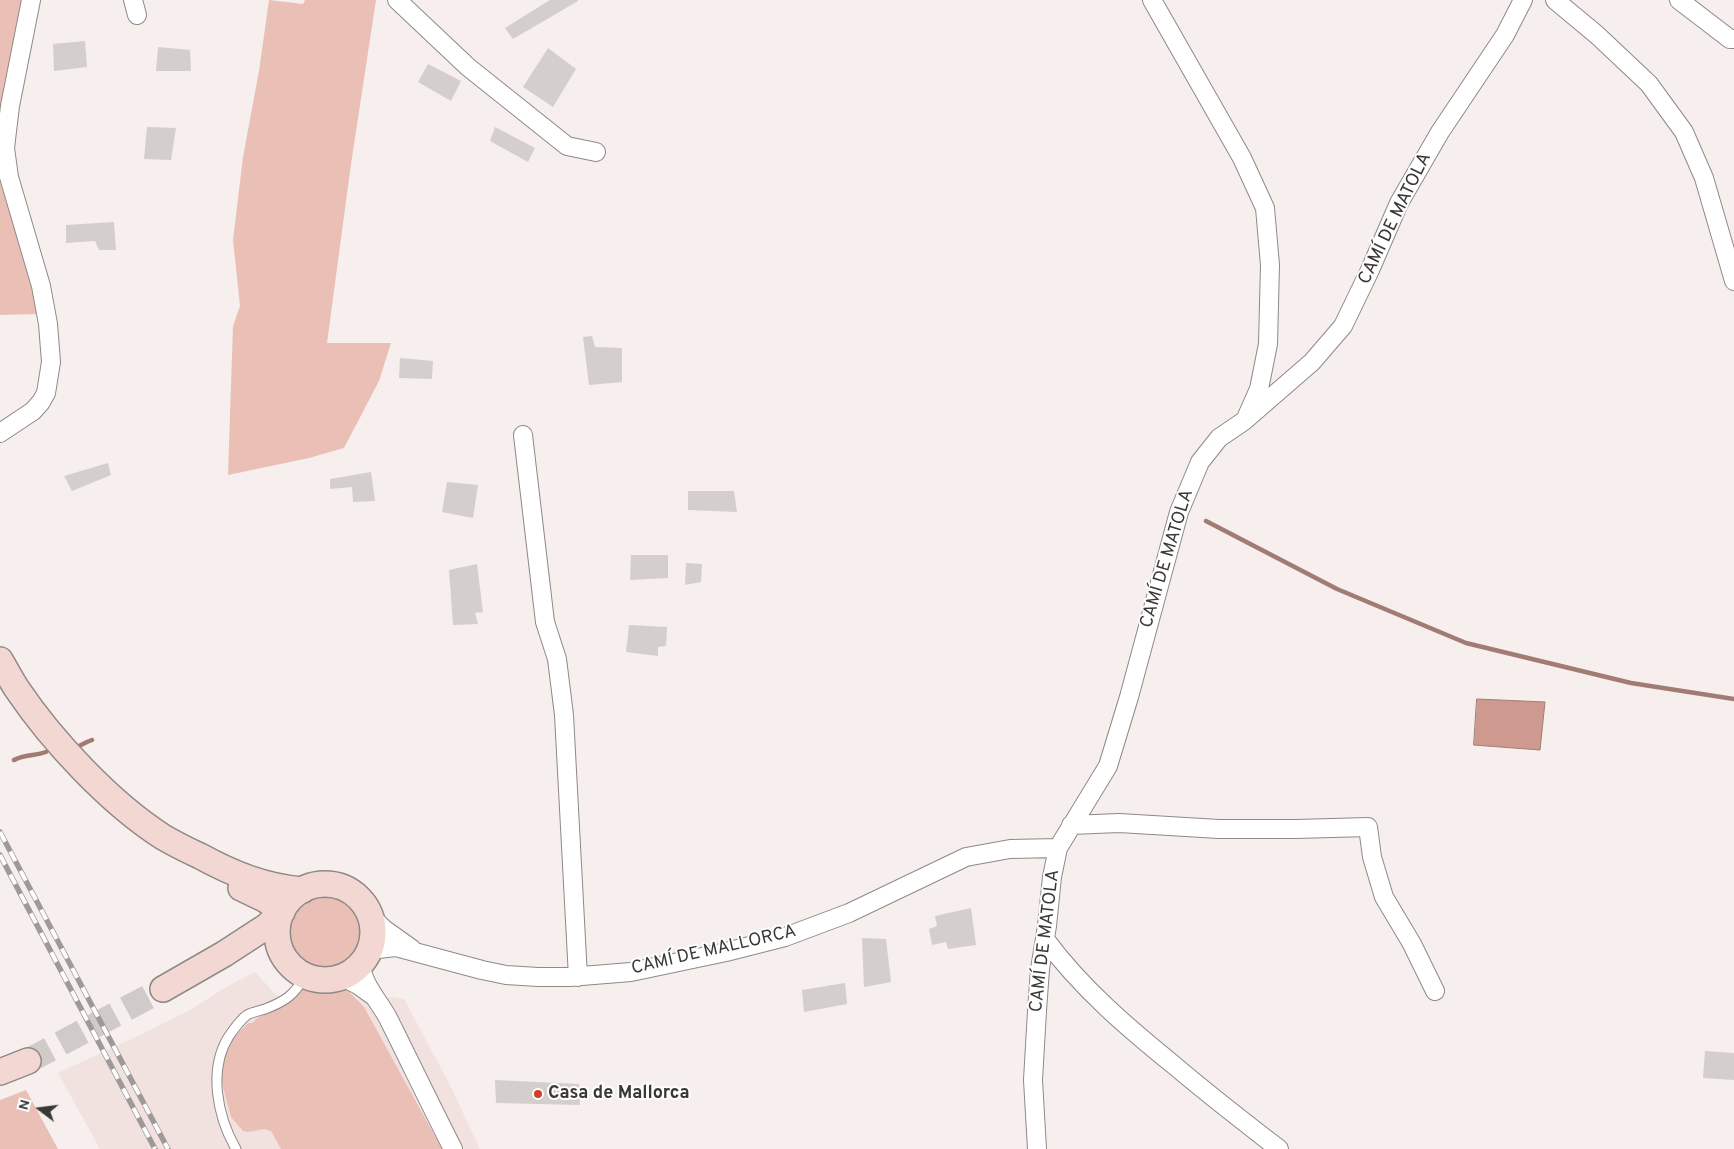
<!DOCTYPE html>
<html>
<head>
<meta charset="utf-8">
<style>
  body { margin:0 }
  #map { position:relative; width:1734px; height:1149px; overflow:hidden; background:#f6efee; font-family:Overpass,sans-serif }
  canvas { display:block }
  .north { position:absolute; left:15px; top:1084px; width:50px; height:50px; -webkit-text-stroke:4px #fefefe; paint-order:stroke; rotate:285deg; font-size:14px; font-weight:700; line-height:20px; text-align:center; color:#3a3837 }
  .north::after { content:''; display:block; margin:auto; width:18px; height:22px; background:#3a3837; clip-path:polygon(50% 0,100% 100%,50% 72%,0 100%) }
</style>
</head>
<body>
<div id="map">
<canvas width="1734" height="1149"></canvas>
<div class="north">N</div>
</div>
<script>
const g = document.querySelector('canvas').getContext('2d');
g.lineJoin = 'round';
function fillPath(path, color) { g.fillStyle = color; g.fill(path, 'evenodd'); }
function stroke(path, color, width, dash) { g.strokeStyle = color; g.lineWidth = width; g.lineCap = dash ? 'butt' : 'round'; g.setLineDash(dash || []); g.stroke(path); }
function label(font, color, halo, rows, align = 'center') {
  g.font = font + ' Overpass,sans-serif'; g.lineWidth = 4; g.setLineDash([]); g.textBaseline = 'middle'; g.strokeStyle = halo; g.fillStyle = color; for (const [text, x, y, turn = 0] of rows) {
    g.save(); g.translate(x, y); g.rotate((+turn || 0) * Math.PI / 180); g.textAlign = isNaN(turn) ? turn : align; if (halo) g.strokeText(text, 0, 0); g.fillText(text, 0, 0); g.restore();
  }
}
const built = new Path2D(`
  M255,972L277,996L308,1002L355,979L349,1000L392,997L404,999L449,1083L480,1149H100L58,1073L144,1033L190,1010L226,987Z`);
const green = new Path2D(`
  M0,0H31L9,177L38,314L0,315Z
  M269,0L303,4L305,0H376L351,164L327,343H391L379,381L344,448L309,458L228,475L233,326L240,306L233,240L243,157L259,71Z
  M281 932a44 44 0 1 1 88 0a44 44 0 1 1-88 0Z
  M306,979L330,983L340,982L364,1007L442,1149H281L271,1131L264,1129L248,1132L243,1131L231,1117L222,1083V1070L225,1053L235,1036L248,1023H252L264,1012Z
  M26,1090L58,1149H0V1100Z`);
const water = new Path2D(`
  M1477,699L1545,702L1540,750L1474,745Z`);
const stream = new Path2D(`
  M1206,521L1337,589L1466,643L1631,683L1734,699
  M75,748L87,742L92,740
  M14,760C24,754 35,756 46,752`);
const building = new Path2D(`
  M550,0H577L578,1L513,39L505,28Z
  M85,41L87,67L54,71L53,44Z
  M158,47L190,50L191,71H156Z
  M548,48L576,69L553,107L523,87Z
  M428,64L461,81L451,101L418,82Z
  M147,127L176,128L171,160L144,159Z
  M495,127L535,148L528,162L490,141Z
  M114,222L116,250H99L95,241L66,243V225Z
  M592,336L595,347L622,348V382L589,385L583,337Z
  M400,358L433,361L432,379L399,378Z
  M108,463L111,475L72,491L64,476Z
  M371,472L375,501L353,502L352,487L330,489V479Z
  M447,482L478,485L473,518L442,512Z
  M688,491H734L737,512L688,510Z
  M631,555H668V578L630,580Z
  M686,563L702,564L701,582L685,585Z
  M477,564L483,612L475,613L478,624L453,625L449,570Z
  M629,625L667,627L666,646L658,647V656L626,652Z
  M971,908L976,945L948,949L946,942L932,945L929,929L937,926L935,916Z
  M862,938L886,939L891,982L864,987Z
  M845,983L847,1004L804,1012L802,990Z
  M1705,1051L1734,1053V1080L1703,1078Z
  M495,1080L579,1084L580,1105L496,1103Z`);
const secondaryTunnel = new Path2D(`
  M28,1061L163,989`);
const lane = new Path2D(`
  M236,1149C217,1116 208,1069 229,1036C234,1029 240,1020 247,1015C252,1012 259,1011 265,1009C286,1001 294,995 305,976`);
const street = new Path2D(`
  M133,0L137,15
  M397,0L468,67L567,146L596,152
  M1152,0L1242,158L1265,208L1270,265L1268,344L1259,389L1247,416
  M1555,0L1597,35L1649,84L1684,132L1704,178L1734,281
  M1679,0L1730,39H1734
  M0,433L33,411L41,402L46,393L51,362L48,324L41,286L9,177L5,148L10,106L31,0
  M523,435L545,622L557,659L564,715L578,977
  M1071,825L1119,823L1219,829H1296L1368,827L1372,857L1384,897L1412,944L1435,991
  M371,916L384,929L412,949
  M1045,939C1081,988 1128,1028 1175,1066C1209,1095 1244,1122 1279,1149
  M368,953L378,949L396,947L482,970L506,975L538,977H569L631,972L726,952L785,937L849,913L966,857L1010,849L1058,848
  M361,964C362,984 379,1001 388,1018C410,1062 431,1106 453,1149
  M343,977L358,985L372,995
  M1037,1149L1033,1080L1037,1011L1040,969L1047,926L1052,877L1058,848L1108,766L1129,697L1179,512L1200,462L1219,438L1244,421L1312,362L1343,326L1370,270L1399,203L1440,132L1505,35L1523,0`);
const secondary = new Path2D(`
  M0,660C6,670 11,680 17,689C52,741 110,803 163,837C175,844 187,850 200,856C233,874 265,887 303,890
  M277 932a48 48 0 1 1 96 0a48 48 0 1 1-96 0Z
  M241,888L266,900L282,912
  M163,989L224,954L267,926L282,912
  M0,1072L28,1061`);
const rail = new Path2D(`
  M0,832L168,1149
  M0,855L155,1149`);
const markers = [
  [538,1094,5,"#cd412a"]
];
const streetNames = [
  ["CAMÍ DE MATOLA",1396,219,-64],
  ["CAMÍ DE MATOLA",1168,559,-73],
  ["CAMÍ DE MATOLA",1046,941,-83],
  ["CAMÍ DE MALLORCA",714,951,-13]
];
const poiNames = [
  ["Casa de Mallorca",548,1094]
];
fillPath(built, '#f1e2df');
fillPath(green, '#eabfb6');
fillPath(water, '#ce998e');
stroke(water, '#a27c74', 1);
stroke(stream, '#a27c74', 4.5);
fillPath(building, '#d4cecc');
stroke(secondaryTunnel, '#d0cac9', 25, [25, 12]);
stroke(lane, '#8e8987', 11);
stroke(street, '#8e8987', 20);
stroke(secondary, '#8e8987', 28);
stroke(lane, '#fff', 9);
stroke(street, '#fff', 18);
stroke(secondary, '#f3d7d2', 25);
stroke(rail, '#9f9a99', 5.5);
stroke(rail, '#fefefe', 4, [11]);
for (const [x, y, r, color] of markers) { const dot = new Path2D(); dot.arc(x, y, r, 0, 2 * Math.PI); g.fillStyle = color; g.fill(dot); stroke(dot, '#fefefe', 2); }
label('18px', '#3a3837', '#fefefe', streetNames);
label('bold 18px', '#3a3837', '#fefefe', poiNames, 'left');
</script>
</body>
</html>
